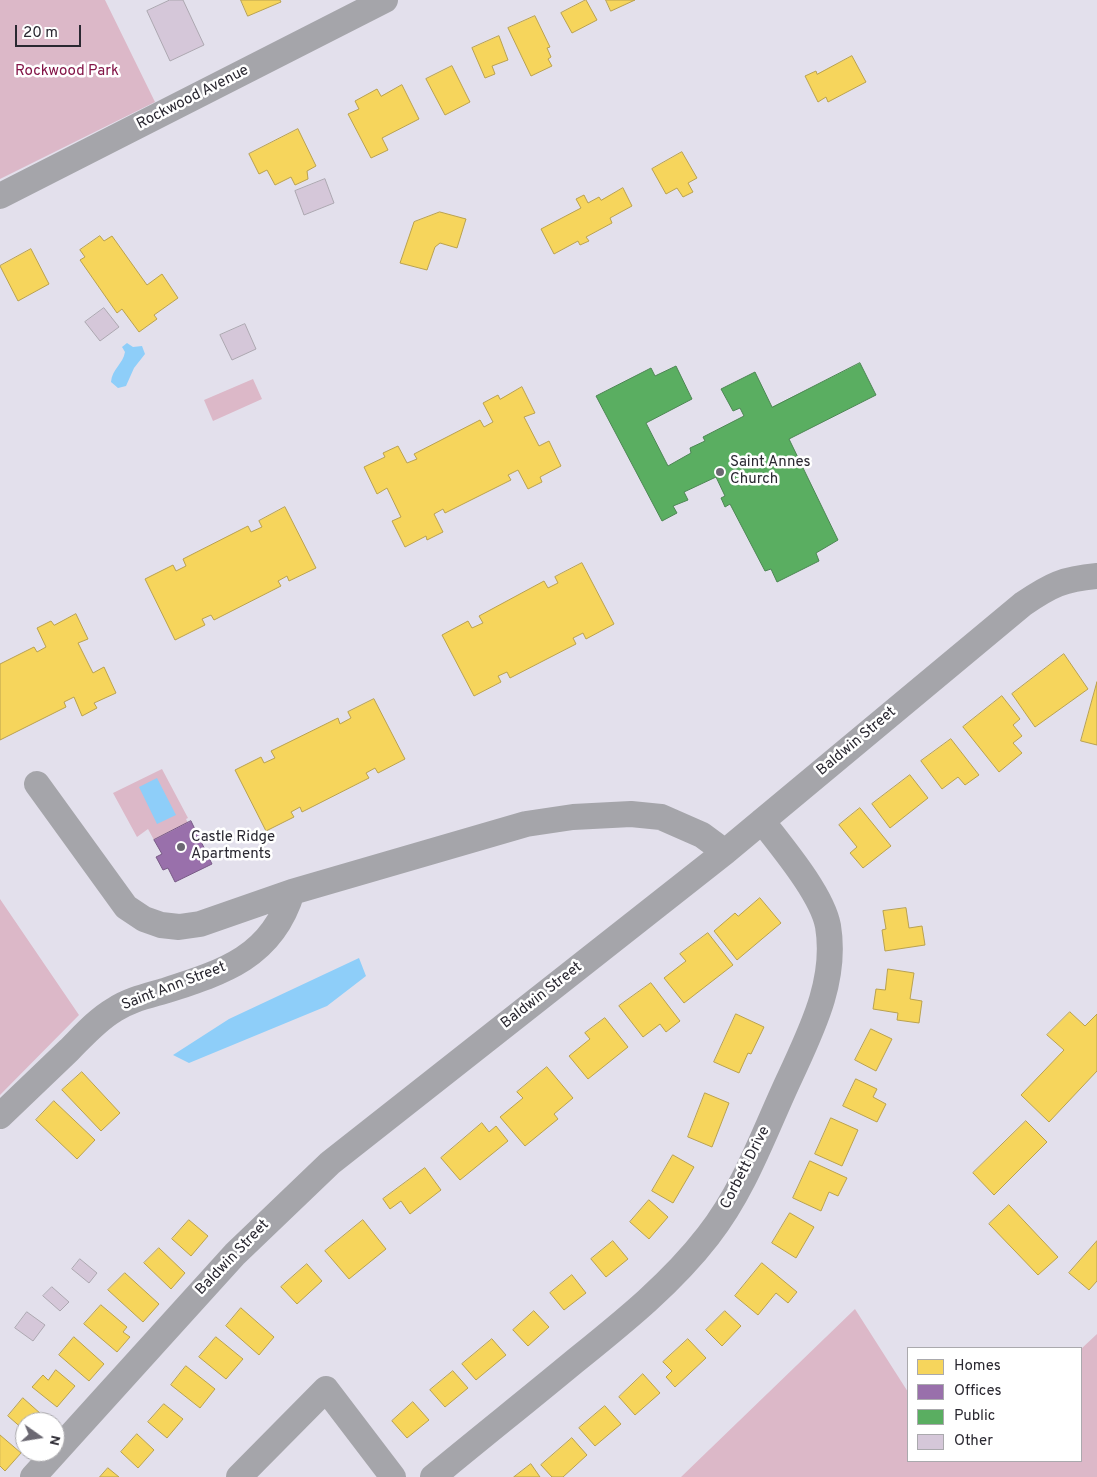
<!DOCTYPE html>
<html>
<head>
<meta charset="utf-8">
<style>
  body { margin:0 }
  #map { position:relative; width:1097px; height:1477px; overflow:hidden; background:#e3e0ec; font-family:Overpass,sans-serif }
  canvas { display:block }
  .legend { position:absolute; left:907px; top:1347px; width:175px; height:115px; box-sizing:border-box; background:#fff; border:1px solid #aaa9ad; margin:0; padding:6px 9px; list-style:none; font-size:15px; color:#2a2831 }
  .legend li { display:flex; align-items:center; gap:10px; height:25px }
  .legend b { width:25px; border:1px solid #aaa9ad }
  .north { position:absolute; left:15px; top:1412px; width:50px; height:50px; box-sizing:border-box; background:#fff; border:1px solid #aaa9ad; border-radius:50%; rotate:103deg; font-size:14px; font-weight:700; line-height:20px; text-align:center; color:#2a2831 }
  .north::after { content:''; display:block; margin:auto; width:18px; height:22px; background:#6b6872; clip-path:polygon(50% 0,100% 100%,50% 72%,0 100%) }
  .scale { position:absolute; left:15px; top:25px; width:66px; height:22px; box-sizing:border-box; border:2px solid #2a2831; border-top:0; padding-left:6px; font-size:15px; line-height:18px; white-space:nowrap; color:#2a2831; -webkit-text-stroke:4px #fff; paint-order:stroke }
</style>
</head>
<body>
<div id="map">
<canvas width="1097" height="1477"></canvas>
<ul class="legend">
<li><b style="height:14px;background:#f6d55c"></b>Homes</li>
<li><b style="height:14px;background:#9970ab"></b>Offices</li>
<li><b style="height:14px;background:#5aae61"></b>Public</li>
<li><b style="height:14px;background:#d5c7d9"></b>Other</li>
</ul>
<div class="north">N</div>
<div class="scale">20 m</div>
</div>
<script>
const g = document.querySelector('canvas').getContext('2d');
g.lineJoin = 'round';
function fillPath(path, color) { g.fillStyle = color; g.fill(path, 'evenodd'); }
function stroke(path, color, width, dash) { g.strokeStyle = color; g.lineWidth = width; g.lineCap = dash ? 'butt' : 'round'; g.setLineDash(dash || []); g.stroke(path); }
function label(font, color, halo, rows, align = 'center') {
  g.font = font + ' Overpass,sans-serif'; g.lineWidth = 5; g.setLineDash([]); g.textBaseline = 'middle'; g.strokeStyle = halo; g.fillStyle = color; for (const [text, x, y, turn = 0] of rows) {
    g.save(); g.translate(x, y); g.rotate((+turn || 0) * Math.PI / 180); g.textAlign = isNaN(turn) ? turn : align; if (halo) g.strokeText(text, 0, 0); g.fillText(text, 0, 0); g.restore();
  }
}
const green = new Path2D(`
  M0,0H105L155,102L0,179Z
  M253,379L262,399L213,421L204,400Z
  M162,769L188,818L186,819L188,823L154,840L148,829L137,837L113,793Z
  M0,899L79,1015L0,1095Z
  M855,1309L908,1392V1461H1081V1349L1097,1334V1477H681Z`);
const water = new Path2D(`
  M127,343L133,347L142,346L145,354L134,368L126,386L118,388L111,382C112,369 123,364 125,352L122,347Z
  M157,778L176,815L157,824L139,787Z
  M359,958L366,976L327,1006L189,1063L173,1055L229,1019Z`);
const homes = new Path2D(`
  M241,0H280L281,2L248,16Z
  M586,0L597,20L572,33L561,13Z
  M606,0H635L611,11Z
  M535,16L550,47L547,48L551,57L548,59L552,66L531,76L508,28Z
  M499,36L508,60L492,66L495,74L485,78L472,48Z
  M852,56L866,82L828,102L826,97L818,102L805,76L816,71L817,74Z
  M452,66L470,102L445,115L426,79Z
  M402,85L419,119L382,138L388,150L371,158L348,114L359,109L355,101L377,89L381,96Z
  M298,129L316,166L307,171L308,179L295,185L291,177L275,185L267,170L259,174L249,154Z
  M682,152L697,178L688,183L693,192L683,197L677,188L666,194L652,169Z
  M623,188L632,206L610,218L612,223L586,237L589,241L580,245L578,241L554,254L541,229L581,208L576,199L584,195L588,203L599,197L601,200Z
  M440,212L466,219L457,248L440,243L435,247L427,270L400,263L414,222Z
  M100,236L104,241L112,236L147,285L162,274L178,298L154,315L157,319L139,332L122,309L117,313L80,260L85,257L80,250Z
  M31,249L49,284L18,301L0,266Z
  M522,387L535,413L524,417L539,446L549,441L561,466L540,477L542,482L528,489L518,470L508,475L511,480L445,513L443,509L434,514L443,532L427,540L426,536L405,547L392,521L401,517L387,488L377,494L364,467L385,457L383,453L398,446L407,463L417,459L414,454L480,420L484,427L493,422L483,403L498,395L500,399Z
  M285,507L316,568L289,581L287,576L278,581L281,586L214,620L211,615L202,619L205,625L175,640L145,579L173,565L176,571L186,566L183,559L248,526L251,532L262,527L259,521Z
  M582,563L614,624L586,639L583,633L573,638L576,644L510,678L507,672L498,676L501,682L474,696L442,635L468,621L472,628L483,623L479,616L544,581L548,588L558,583L555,577Z
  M76,614L88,639L78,643L93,673L104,667L116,693L94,703L97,708L82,716L74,697L64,702L66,707L0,740V664L34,647L37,652L46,647L37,628L51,621L54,625Z
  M1064,654L1088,689L1035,727L1012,694Z
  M1097,682V745L1081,741Z
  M1002,696L1020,719L1013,725L1022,736L1013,743L1022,753L999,772L963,727Z
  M374,699L405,759L378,773L375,768L366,773L369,778L302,812L300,807L291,812L294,817L266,831L235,770L261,757L264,763L275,758L271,751L338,718L340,724L351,718L348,712Z
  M951,739L979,775L965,785L958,777L942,789L921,761Z
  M910,775L928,798L890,828L872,804Z
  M860,808L891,846L863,868L850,853L857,847L839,825Z
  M760,898L781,923L737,960L714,931L735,913L738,916Z
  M906,908L909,928L922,926L925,945L885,951L882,930L886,929L883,911Z
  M708,933L733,965L684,1003L664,978L686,961L680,954Z
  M888,969L914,973L910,999L922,1001L919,1023L897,1020L898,1013L873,1009L876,989L885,990Z
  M651,983L680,1021L666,1032L660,1024L643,1037L619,1006Z
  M1070,1012L1085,1026L1097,1014V1071L1049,1122L1021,1095L1064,1050L1047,1035Z
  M736,1014L764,1027L751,1054L748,1053L739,1073L714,1062Z
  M605,1018L628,1047L588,1079L569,1056L590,1039L585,1033Z
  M871,1029L892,1039L876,1071L855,1060Z
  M547,1067L573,1098L554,1114L558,1119L525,1146L500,1117L523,1098L517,1092Z
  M82,1072L120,1113L101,1131L62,1090Z
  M856,1079L877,1089L873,1097L886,1104L877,1122L843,1106Z
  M705,1093L729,1103L712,1147L688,1137Z
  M54,1101L95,1140L77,1159L36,1120Z
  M831,1118L858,1130L842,1166L815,1154Z
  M1026,1121L1047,1142L994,1195L973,1173Z
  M482,1123L489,1132L496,1126L508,1141L460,1180L441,1158Z
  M673,1155L694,1167L673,1203L652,1191Z
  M810,1161L847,1178L838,1196L829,1192L821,1211L793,1198Z
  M425,1168L441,1190L410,1214L401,1201L390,1209L383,1199Z
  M649,1200L668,1217L649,1239L630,1222Z
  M1009,1205L1058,1257L1038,1275L989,1224Z
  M790,1213L814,1227L796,1258L772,1243Z
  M189,1220L208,1236L191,1256L172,1239Z
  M363,1220L386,1249L349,1279L325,1251Z
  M613,1241L628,1259L606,1277L591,1259Z
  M1097,1241V1281L1089,1290L1069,1273Z
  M159,1248L185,1273L171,1289L144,1263Z
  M762,1263L797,1292L788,1303L776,1293L758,1315L735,1296Z
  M307,1264L322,1281L297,1304L281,1287Z
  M125,1273L159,1304L143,1322L108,1290Z
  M572,1275L586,1293L564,1310L550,1293Z
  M101,1305L127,1327L123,1332L130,1337L117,1352L84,1324Z
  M241,1308L274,1337L259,1355L226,1326Z
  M534,1311L549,1327L528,1346L513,1330Z
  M725,1311L741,1326L722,1346L706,1330Z
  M74,1337L104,1364L89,1381L59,1355Z
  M216,1337L243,1359L226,1379L199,1357Z
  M492,1339L506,1355L476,1380L462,1364Z
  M688,1339L706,1358L675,1387L666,1377L672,1371L663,1362Z
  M186,1366L215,1389L200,1408L171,1385Z
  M56,1370L75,1386L57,1407L32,1387L43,1375L48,1380Z
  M453,1371L468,1388L445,1407L430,1390Z
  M643,1374L660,1393L635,1415L619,1397Z
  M23,1398L50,1422H25V1431L8,1416Z
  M413,1402L429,1420L407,1438L392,1421Z
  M164,1404L183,1419L167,1438L148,1422Z
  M605,1406L621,1424L595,1446L579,1428Z
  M137,1434L154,1450L138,1468L121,1452Z
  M0,1435L21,1453L5,1471L0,1466Z
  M572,1438L587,1455L563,1477H552L541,1465Z
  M531,1464L540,1477H514Z
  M108,1468L119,1477H100Z`);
const offices = new Path2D(`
  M191,821L212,864L175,882L168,868L163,870L156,857L162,854L154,840Z`);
const public = new Path2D(`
  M860,363L876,395L789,439L838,540L816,553L819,561L777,582L771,569L765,571L730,504L725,507L721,498L725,496L716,477L684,492L688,500L673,506L677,513L662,521L596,396L651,368L655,376L676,366L692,399L646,423L668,466L691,453L690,448L705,441L703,437L744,416L740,408L733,411L721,389L755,372L772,407Z`);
const building = new Path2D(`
  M170,0H183L204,45L170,61L147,11Z
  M325,179L334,203L304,215L295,191Z
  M104,308L119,327L100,341L85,322Z
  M245,324L256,349L232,360L220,335Z
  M80,1259L97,1273L89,1283L72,1269Z
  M52,1287L69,1302L60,1311L43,1296Z
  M27,1312L45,1325L33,1341L15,1328Z`);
const minor = new Path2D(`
  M0,196L385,0
  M37,784L126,907L144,919L161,925L179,927L200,924L292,892L526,824L573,817L631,814L661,817L702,835L725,852
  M0,1116C23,1094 46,1072 69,1050C83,1036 97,1020 114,1010C129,1000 147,996 164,991C224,972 272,957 292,892
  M33,1477L235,1254L330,1163L725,852L1023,604C1051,585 1063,579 1097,576
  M239,1477L326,1389L393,1477
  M433,1477C480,1438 528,1400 575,1361C622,1323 671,1284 708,1236C745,1189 765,1130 790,1077C812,1029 837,980 828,926C822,894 782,847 762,821`);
const markers = [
  [720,472,5,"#6b6872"],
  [181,847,5,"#6b6872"]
];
const parkNames = [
  ["Rockwood Park",67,72]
];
const streetNames = [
  ["Rockwood Avenue",193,98,-27],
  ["Baldwin Street",857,742,-40],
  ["Saint Ann Street",174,987,-21],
  ["Baldwin Street",542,996,-38],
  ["Corbett Drive",746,1168,-63],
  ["Baldwin Street",233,1258,-46]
];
const poiNames = [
  ["Saint Annes",730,463],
  ["Church",730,480],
  ["Castle Ridge",191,838],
  ["Apartments",191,855]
];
fillPath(green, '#dcb8c8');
fillPath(water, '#8ecef9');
fillPath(homes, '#f6d55c');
stroke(homes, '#b9a14f', 1);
fillPath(offices, '#9970ab');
stroke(offices, '#785a86', 1);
fillPath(public, '#5aae61');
stroke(public, '#4c8653', 1);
fillPath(building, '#d5c7d9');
stroke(building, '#aca7b0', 1);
stroke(minor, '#a5a5aa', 26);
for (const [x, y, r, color] of markers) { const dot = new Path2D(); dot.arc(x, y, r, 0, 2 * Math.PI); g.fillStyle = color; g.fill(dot); stroke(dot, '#fff', 2); }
label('15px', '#831447', '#fff', parkNames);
label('15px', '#2a2831', '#fff', streetNames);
label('15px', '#2a2831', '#fff', poiNames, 'left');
</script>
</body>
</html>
